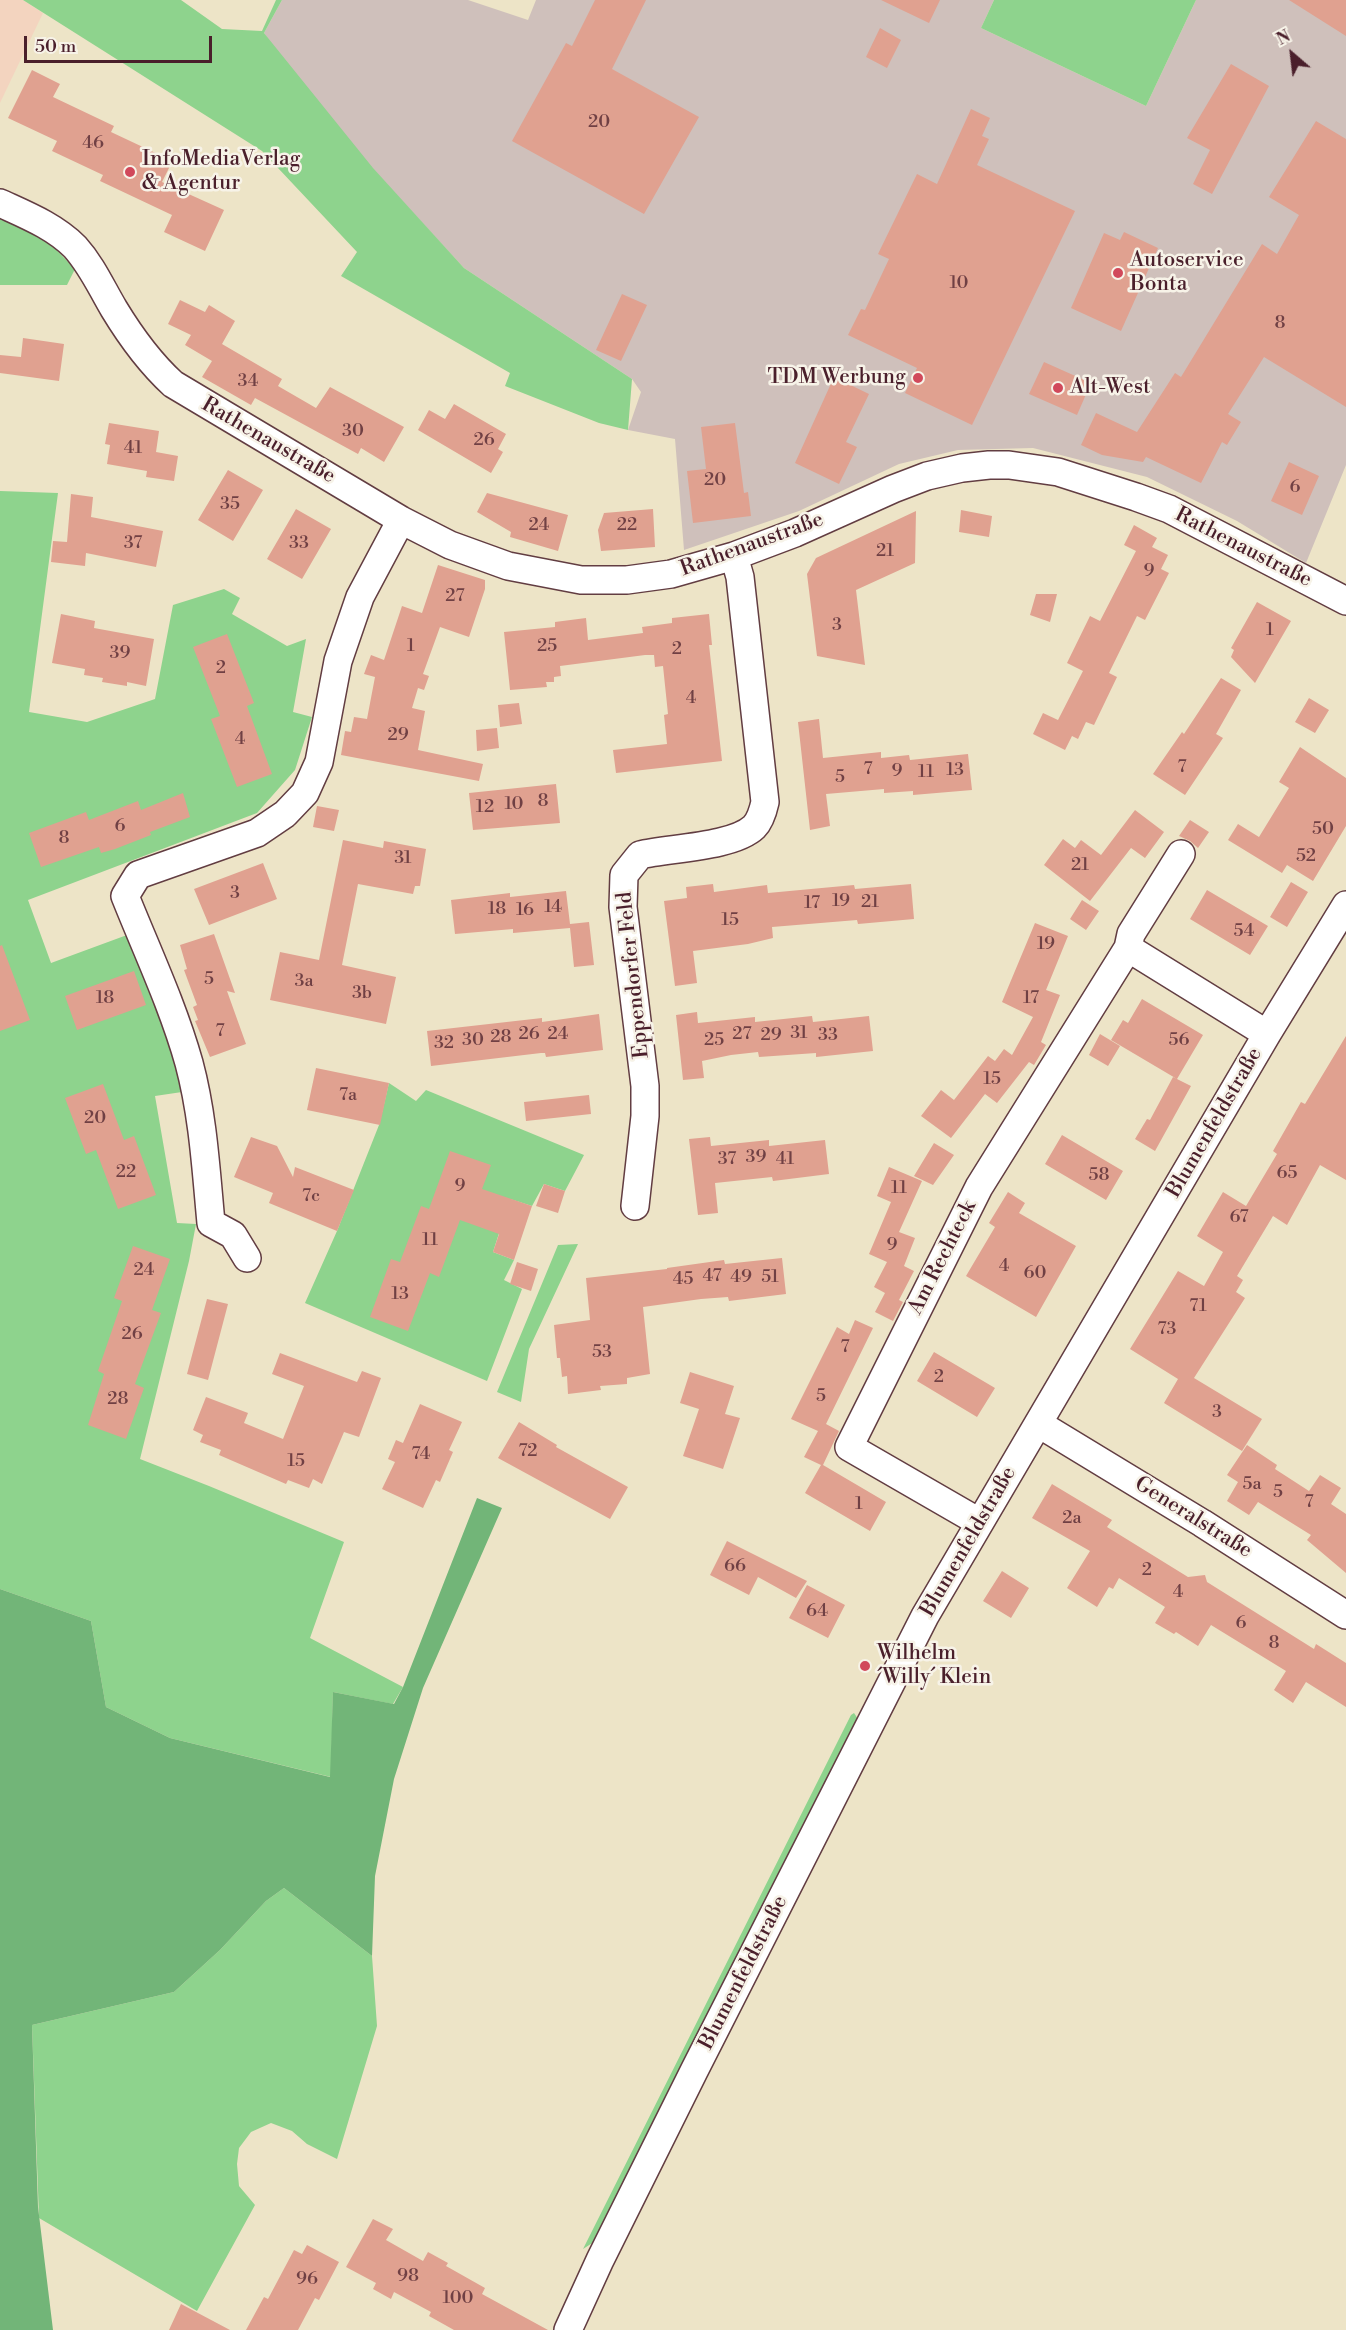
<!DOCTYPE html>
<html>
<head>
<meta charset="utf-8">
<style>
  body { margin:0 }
  #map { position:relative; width:1346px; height:2330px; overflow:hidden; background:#ede4c7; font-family:"Libre Bodoni",serif }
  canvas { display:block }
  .north { position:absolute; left:1262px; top:24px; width:60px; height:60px; -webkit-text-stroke:4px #f7f3e8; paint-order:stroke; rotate:332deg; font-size:16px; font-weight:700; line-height:24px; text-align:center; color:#4a1f2b }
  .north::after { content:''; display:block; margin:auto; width:21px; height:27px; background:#4a1f2b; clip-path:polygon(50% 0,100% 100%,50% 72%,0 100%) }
  .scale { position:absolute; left:24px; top:36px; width:188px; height:27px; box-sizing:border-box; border:3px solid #4a1f2b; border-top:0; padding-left:8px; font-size:18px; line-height:21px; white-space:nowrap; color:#4a1f2b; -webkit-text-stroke:4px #f7f3e8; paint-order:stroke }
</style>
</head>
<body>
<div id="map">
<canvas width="1346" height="2330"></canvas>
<div class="north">N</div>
<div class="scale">50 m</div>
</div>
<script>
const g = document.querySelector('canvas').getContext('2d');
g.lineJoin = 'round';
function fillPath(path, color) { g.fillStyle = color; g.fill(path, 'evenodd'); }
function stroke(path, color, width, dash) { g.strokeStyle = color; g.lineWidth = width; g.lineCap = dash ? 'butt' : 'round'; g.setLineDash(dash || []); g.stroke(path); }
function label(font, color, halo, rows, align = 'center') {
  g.font = font + ' "Libre Bodoni",serif'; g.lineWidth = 5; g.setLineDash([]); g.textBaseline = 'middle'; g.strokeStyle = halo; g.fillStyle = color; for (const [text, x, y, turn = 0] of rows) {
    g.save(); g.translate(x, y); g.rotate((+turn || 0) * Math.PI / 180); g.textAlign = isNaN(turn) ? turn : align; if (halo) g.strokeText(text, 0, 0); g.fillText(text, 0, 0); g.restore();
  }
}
const built = new Path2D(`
  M0,0H23L43,13L0,103Z`);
const industrial = new Path2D(`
  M282,0H468L528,20L536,0H994L981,28L1146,106L1196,0H1346V465L1306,563L1237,521L1147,477L1033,448L958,450L899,464L799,511L684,550L675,439L628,430L641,392L632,379L464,268L306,97L264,33Z`);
const green = new Path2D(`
  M23,0H181L222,29L262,31L276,0H282L264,33L373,168L464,268L632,379L628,430L599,423L505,386L510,373L341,276L357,252L262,151Z
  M994,0H1196L1146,106L981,28Z
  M0,210L42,235L75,269L67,285H0Z
  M0,491L58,493L29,712L87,722L155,699L173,605L224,589L240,598L232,614L287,646L306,639L293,712L312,717L295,770L257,813L28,900L51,963L127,935L170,1046L182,1092L155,1096L177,1223L196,1224L189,1261L140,1459L209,1486L344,1542L310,1638L403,1687L393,1704L333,1692L331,1777L170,1738L106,1707L91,1621L0,1589Z
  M389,1083L416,1101L426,1090L584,1155L565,1191L544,1184L532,1206L510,1199L493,1252L514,1260L504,1280L522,1289L487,1381L305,1303L337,1231L379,1125Z
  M578,1244L529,1349L521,1402L497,1392L558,1245Z
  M854,1713L858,1719L597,2240L583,2249L851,1715Z
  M284,1888L372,1956L377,2026L337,2159L307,2144L292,2131L271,2123L251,2132L239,2148L237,2164L239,2186L255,2205L197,2311L39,2218L32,2025L174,1992L220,1950L266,1901Z`);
const forest = new Path2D(`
  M477,1498L502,1508L423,1688L394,1779L375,1876L372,1956L284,1888L266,1901L220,1950L174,1992L32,2025L38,2207L53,2330H0V1589L91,1621L106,1707L170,1738L330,1777L333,1692L394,1704L403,1687Z`);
const building = new Path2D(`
  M595,0H646L612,69L699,117L644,214L512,141L566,43L572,46Z
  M881,0H940L929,23Z
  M1289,0H1346V36Z
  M880,28L901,40L887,68L866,57Z
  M1231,64L1269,86L1212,194L1193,184L1210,150L1187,138Z
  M32,70L60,84L53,97L114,126L111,132L162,156L159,161L170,166L162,182L224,210L205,251L164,232L172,215L100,181L103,175L52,151L57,141L8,118Z
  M971,109L990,118L982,136L989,139L977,165L1075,211L972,425L905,393L917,368L848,335L861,309L865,310L889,259L878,254L917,174L937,184Z
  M1316,121L1346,139V407L1264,357L1228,414L1241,422L1227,445L1222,442L1201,483L1146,457L1143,462L1102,455L1081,445L1096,413L1137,432L1175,373L1181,377L1262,244L1277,254L1299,215L1269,197Z
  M1124,232L1158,248L1121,331L1071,308L1104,233L1120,240Z
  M622,294L647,305L621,361L596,350Z
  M180,300L205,312L209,305L235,321L222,344L282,379L278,386L316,408L330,387L404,427L384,462L361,448L358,454L255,398L251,405L202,377L212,361L185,345L191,335L168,324Z
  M23,338L64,344L59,381L0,373V355L21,357Z
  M1044,362L1091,383L1077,415L1029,394Z
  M834,377L869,394L846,442L857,447L839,484L795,463Z
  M454,404L506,434L498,449L503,452L491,473L418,430L429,410L445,419Z
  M109,423L159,431L156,452L178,456L174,481L146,477L147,471L107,464L110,445L105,444Z
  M735,423L744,493L748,492L751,516L693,523L687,471L706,469L701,427Z
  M1289,462L1319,476L1302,515L1271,501Z
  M228,470L263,490L233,541L198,520Z
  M487,493L568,515L558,551L510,537L511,532L477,512Z
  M71,494L93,497L91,517L163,531L156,567L86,553L85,566L51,562L53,541L67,542Z
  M296,509L331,529L302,579L267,559Z
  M653,509L655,547L601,551L598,530L604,513Z
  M961,510L992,516L989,537L959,532Z
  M916,511L915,563L856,590L865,665L817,656L807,574L816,558Z
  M1134,525L1157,538L1152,547L1168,555L1161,569L1169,573L1145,620L1137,616L1109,673L1117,677L1094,725L1086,722L1078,739L1072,736L1065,750L1033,734L1043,713L1058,720L1083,671L1067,663L1090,616L1100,621L1136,551L1124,545Z
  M438,565L485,580V589L469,637L440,627L423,674L429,676L424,690L418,688L412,708L425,711L418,750L483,764L479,781L341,755L345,731L351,732L354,717L367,719L375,677L364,674L371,655L384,660L402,606L422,613Z
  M1036,594H1057L1050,622L1030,615Z
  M1257,602L1291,621L1255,683L1231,657L1234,650L1231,648Z
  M61,614L95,621L94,628L154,639L146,686L127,682V686L102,682L103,678L84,675L85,669L52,663Z
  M709,614L712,645H709L722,761L616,773L613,750L667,744L664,715L668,714L663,666L655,667L654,655H645L560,666L561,676L554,677V682H546L547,687L510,690L504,632L555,627V622L586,618L588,640L643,633L642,627L672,623V618Z
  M227,634L254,703L247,706L272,774L237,787L211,719L220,716L193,647Z
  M1221,678L1241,690L1216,734L1223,738L1185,795L1153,774L1182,732L1184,734Z
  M1309,698L1329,710L1315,733L1295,722Z
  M519,703L522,724L500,727L498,705Z
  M819,719L823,758L881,752V758L909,755L910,760L968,754L972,790L913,795V791L884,793V789L826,794L830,826L810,830L798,722Z
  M497,728L499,748L477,751L476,730Z
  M1300,747L1346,778V826L1313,881L1287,865L1282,873L1228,840L1238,824L1259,837L1289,788L1279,782Z
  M556,784L560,823L473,830L469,793Z
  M183,793L190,817L150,832L151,835L115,849L101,853L99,847L41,867L29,833L86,812L89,820L138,801L141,810Z
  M317,806L339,810L334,831L313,827Z
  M1135,810L1164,832L1145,858L1131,848L1090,901L1044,865L1063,839L1075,848L1081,840L1101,855Z
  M1190,820L1209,832L1198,848L1190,841L1179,836Z
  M343,840L383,848L384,841L426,849L420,886H415L413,894L358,884L342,965L396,977L386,1024L270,1000L280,952L319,960Z
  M263,863L277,899L209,925L194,889Z
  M1291,882L1308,892L1287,927L1270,917Z
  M713,884L714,892L767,885L768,893L854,885L855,889L911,884L914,919L858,924L857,920L772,927L773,938L748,944L693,951L697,983L675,986L664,901L687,898L686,887Z
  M1207,890L1268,926L1250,955L1190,919Z
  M566,891L570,924L589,922L594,965L574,967L570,928L513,933V929L455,934L451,900L510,893V897Z
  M1082,900L1099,911L1086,930L1070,919Z
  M1035,923L1068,936L1046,990L1060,995L1041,1042L1046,1045L1034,1065L1029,1062L997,1103L985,1094L951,1138L921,1116L941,1090L954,1100L988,1056L995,1061L1004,1049L1012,1055L1033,1017L1002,1002Z
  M214,934L235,993L227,991L246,1044L210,1057L195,1021L198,1020L193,1007L197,1005L184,970L187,969L180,945Z
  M2,945L30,1020L0,1031V946Z
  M134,971L146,1005L77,1030L65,996Z
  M1142,999L1203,1035L1177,1079L1191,1086L1155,1151L1135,1139L1147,1119L1150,1120L1173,1077L1177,1079L1111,1040L1123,1020L1128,1023Z
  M697,1012L698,1023L755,1017V1022L812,1016L813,1022L869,1016L873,1051L816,1057V1053L759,1057L758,1052L731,1055L702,1061L704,1078L683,1080L676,1015Z
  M599,1014L603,1050L546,1057L545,1053H541L431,1066L427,1031L542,1018V1022Z
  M1100,1034L1120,1046L1108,1066L1089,1055Z
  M1346,1036V1180L1320,1165L1287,1225L1273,1216L1237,1276L1243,1280L1236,1292L1245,1298L1194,1378L1262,1419L1242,1451L1164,1403L1178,1379L1130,1349L1178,1271L1204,1286L1223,1252L1197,1236L1223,1192L1246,1206L1277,1154L1273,1151L1301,1102L1305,1104Z
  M316,1068L389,1083L380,1125L307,1110Z
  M103,1084L124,1140L134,1136L156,1195L118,1209L96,1150L86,1154L65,1098Z
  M589,1095L591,1114L526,1121L524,1102Z
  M1062,1135L1123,1171L1106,1200L1045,1164Z
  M251,1137L277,1146L293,1177L295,1167L354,1190L337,1231L269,1203L273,1193L234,1177Z
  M710,1137L711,1146L769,1140V1146L825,1140L829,1174L773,1181L772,1177L715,1183L718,1213L698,1215L689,1139Z
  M934,1143L954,1155L933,1185L914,1176Z
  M450,1151L491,1165L482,1189L532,1206L514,1260L493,1252L499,1234L460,1220L439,1277L430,1273L408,1331L370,1317L391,1259L400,1262L421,1206L429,1209Z
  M889,1167L922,1181L899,1232L915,1238L904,1266L914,1271L899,1300L903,1302L893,1321L875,1312L885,1293L874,1287L887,1262L869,1254L891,1202L877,1196Z
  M544,1184L565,1191L558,1213L536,1206Z
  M1008,1192L1025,1203L1019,1213L1076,1246L1036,1317L966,1276L995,1227L989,1223Z
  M133,1246L170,1259L152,1310L161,1313L135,1384L144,1388L126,1439L88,1425L104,1374L98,1371L122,1301L114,1298Z
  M782,1258L786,1294L729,1301L728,1297L701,1299L643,1307L650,1374L627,1378V1384L600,1386L601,1390L568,1394L567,1376L562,1377L560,1358H557L554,1325L590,1320L586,1278L667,1269V1268L724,1260L725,1264Z
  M517,1262L538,1269L531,1291L510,1284Z
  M207,1299L228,1304L208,1380L187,1374Z
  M855,1320L873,1328L826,1424L839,1431L823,1465L886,1502L870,1531L805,1493L821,1465L804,1457L818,1431L791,1419L837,1327L849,1334Z
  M934,1352L995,1388L977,1417L917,1381Z
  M280,1353L357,1382L362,1371L381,1378L359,1437L344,1432L322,1484L313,1479L309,1488L288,1480L286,1484L219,1455L221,1450L200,1442L203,1435L193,1430L206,1397L248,1413L244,1423L283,1439L304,1386L272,1374Z
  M690,1372L734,1386L725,1414L740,1418L723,1469L683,1456L699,1409L680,1403Z
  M420,1404L462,1422L449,1450L453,1452L440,1482L436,1480L423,1508L382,1489L395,1462L388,1459L396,1440L403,1443Z
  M519,1422L557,1445L556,1447L628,1487L610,1519L498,1458Z
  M1247,1445L1277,1465L1275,1469L1309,1491L1320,1475L1341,1488L1331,1504L1346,1514V1573L1307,1540L1311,1535L1258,1502L1249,1515L1227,1501L1238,1482L1227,1475Z
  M1052,1484L1112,1520L1107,1527L1188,1577L1205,1575L1207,1582L1314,1649L1316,1644L1346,1663V1707L1306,1682L1293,1703L1274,1690L1286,1671L1211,1625L1198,1646L1176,1632L1174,1634L1155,1623L1165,1607L1119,1578L1113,1589L1109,1587L1097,1607L1067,1588L1090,1551L1032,1518Z
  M727,1541L807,1581L796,1598L758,1577L749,1595L710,1575Z
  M1002,1571L1029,1588L1011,1618L983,1601Z
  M807,1585L845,1605L828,1638L789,1618Z
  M373,2219L393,2229L386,2240L423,2261L428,2252L448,2263L446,2266L485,2288L482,2294L548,2330H454L429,2316L431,2312L394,2292L391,2299L373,2289L376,2283L346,2267Z
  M307,2245L339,2262L319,2300L315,2298L298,2330H246L264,2297L268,2299L294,2250L302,2254Z
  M181,2304L230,2330H169Z`);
const minor = new Path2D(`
  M0,203C26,215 54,226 75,247C92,266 101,287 114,309C131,337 149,362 173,384L401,520L450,545L508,566L581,580H627L671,574L734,556L795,533L893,489L927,476L962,468L989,465H1009L1058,472L1136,497L1169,509L1346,601
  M1128,948L1267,1034
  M635,1206L645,1116V1086L623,907L624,875L640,855C670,848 733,847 754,827C760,821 763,811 765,802L740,577L734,556
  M247,1258L233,1235L211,1223C206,1170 203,1115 189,1063C173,1006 147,951 125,896L138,875L257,833L285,814L305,793L319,762L338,661L360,597L401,520
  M1039,1424L1202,1523L1346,1615
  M979,1522L849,1447L979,1187L1128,948L1131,934L1181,854
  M568,2330L600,2260L694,2071L925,1616L1267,1034L1346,905`);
const markers = [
  [130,172,6,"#d1495b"],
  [1118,273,6,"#d1495b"],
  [918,378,6,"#d1495b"],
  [1058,388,6,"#d1495b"],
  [865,1666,6,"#d1495b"]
];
const numberNames = [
  ["20",599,123],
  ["46",93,144],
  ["10",959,284],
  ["8",1280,324],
  ["34",248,382],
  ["30",353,432],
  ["26",484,441],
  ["41",133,449],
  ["20",715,481],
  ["6",1295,488],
  ["35",230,505],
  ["24",539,526],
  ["22",627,526],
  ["37",133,544],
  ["33",299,544],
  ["21",885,552],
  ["9",1149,572],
  ["27",455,597],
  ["3",837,626],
  ["1",1270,631],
  ["1",411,647],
  ["25",547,647],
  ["2",677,650],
  ["39",120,654],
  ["2",221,669],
  ["4",691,699],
  ["29",398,736],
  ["4",240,740],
  ["7",1182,768],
  ["7",868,770],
  ["13",955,771],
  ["9",897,772],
  ["11",926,773],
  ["5",840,778],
  ["8",543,802],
  ["10",514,805],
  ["12",485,808],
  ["6",120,827],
  ["50",1323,830],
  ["8",64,839],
  ["52",1306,857],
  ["31",403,859],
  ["21",1080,866],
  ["3",235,894],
  ["19",841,902],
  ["21",870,903],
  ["17",812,904],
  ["14",553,908],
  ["18",497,910],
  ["16",525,911],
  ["15",730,921],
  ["54",1244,932],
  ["19",1046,945],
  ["5",209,980],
  ["3a",304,982],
  ["3b",362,994],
  ["18",105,999],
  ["17",1031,999],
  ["7",220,1032],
  ["31",799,1034],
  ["26",529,1035],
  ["24",558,1035],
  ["27",742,1035],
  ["29",771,1036],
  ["33",828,1036],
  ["28",501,1038],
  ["30",473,1041],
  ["25",714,1041],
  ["56",1179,1041],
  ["32",444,1044],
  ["15",992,1080],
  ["7a",348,1096],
  ["20",95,1119],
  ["39",756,1158],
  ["37",727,1160],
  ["41",785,1160],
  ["22",126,1173],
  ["65",1287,1174],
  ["58",1099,1176],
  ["9",460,1187],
  ["11",899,1189],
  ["7c",311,1197],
  ["67",1239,1218],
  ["11",430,1241],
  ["9",892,1246],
  ["4",1004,1267],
  ["24",144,1271],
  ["60",1035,1274],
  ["47",712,1277],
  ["49",741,1278],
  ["51",770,1278],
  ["45",683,1280],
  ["13",400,1295],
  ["71",1198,1307],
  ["73",1167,1330],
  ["26",132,1335],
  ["7",845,1348],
  ["53",602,1353],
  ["2",939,1378],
  ["5",821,1397],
  ["28",118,1400],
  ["3",1217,1413],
  ["72",528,1452],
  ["74",421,1455],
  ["15",296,1462],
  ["5a",1252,1485],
  ["5",1278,1493],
  ["7",1309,1503],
  ["1",859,1505],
  ["2a",1072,1519],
  ["66",735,1567],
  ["2",1147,1571],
  ["4",1178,1593],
  ["64",817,1612],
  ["6",1241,1624],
  ["8",1274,1644],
  ["98",408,2277],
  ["96",307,2280],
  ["100",458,2299]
];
const poiNames = [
  ["InfoMediaVerlag",142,160],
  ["& Agentur",142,184],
  ["Autoservice",1130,261],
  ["Bonta",1130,285],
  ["TDM Werbung",906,378,"right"],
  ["Alt-West",1070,388],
  ["Wilhelm",877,1654],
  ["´Willy´ Klein",877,1678]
];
const streetNames = [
  ["Rathenaustraße",268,441,30],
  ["Rathenaustraße",752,545,-20],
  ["Rathenaustraße",1243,548,27],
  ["Eppendorfer Feld",634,975,-96],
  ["Blumenfeldstraße",1215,1123,-60],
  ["Am Rechteck",943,1258,-63],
  ["Generalstraße",1193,1518,32],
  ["Blumenfeldstraße",969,1542,-60],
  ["Blumenfeldstraße",744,1973,-63]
];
fillPath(built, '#f3d4bf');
fillPath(industrial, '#cfc0bb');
fillPath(green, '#8ed38d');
fillPath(forest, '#72b578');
fillPath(building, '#e0a190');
stroke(minor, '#623d42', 30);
stroke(minor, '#fff', 27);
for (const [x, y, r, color] of markers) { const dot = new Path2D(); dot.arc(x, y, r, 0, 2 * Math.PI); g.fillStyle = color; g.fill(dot); stroke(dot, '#f7f3e8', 2); }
label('18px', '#704044', null, numberNames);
label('21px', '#4a1f2b', '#f7f3e8', poiNames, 'left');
label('21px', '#4a1f2b', '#f7f3e8', streetNames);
</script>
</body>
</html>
